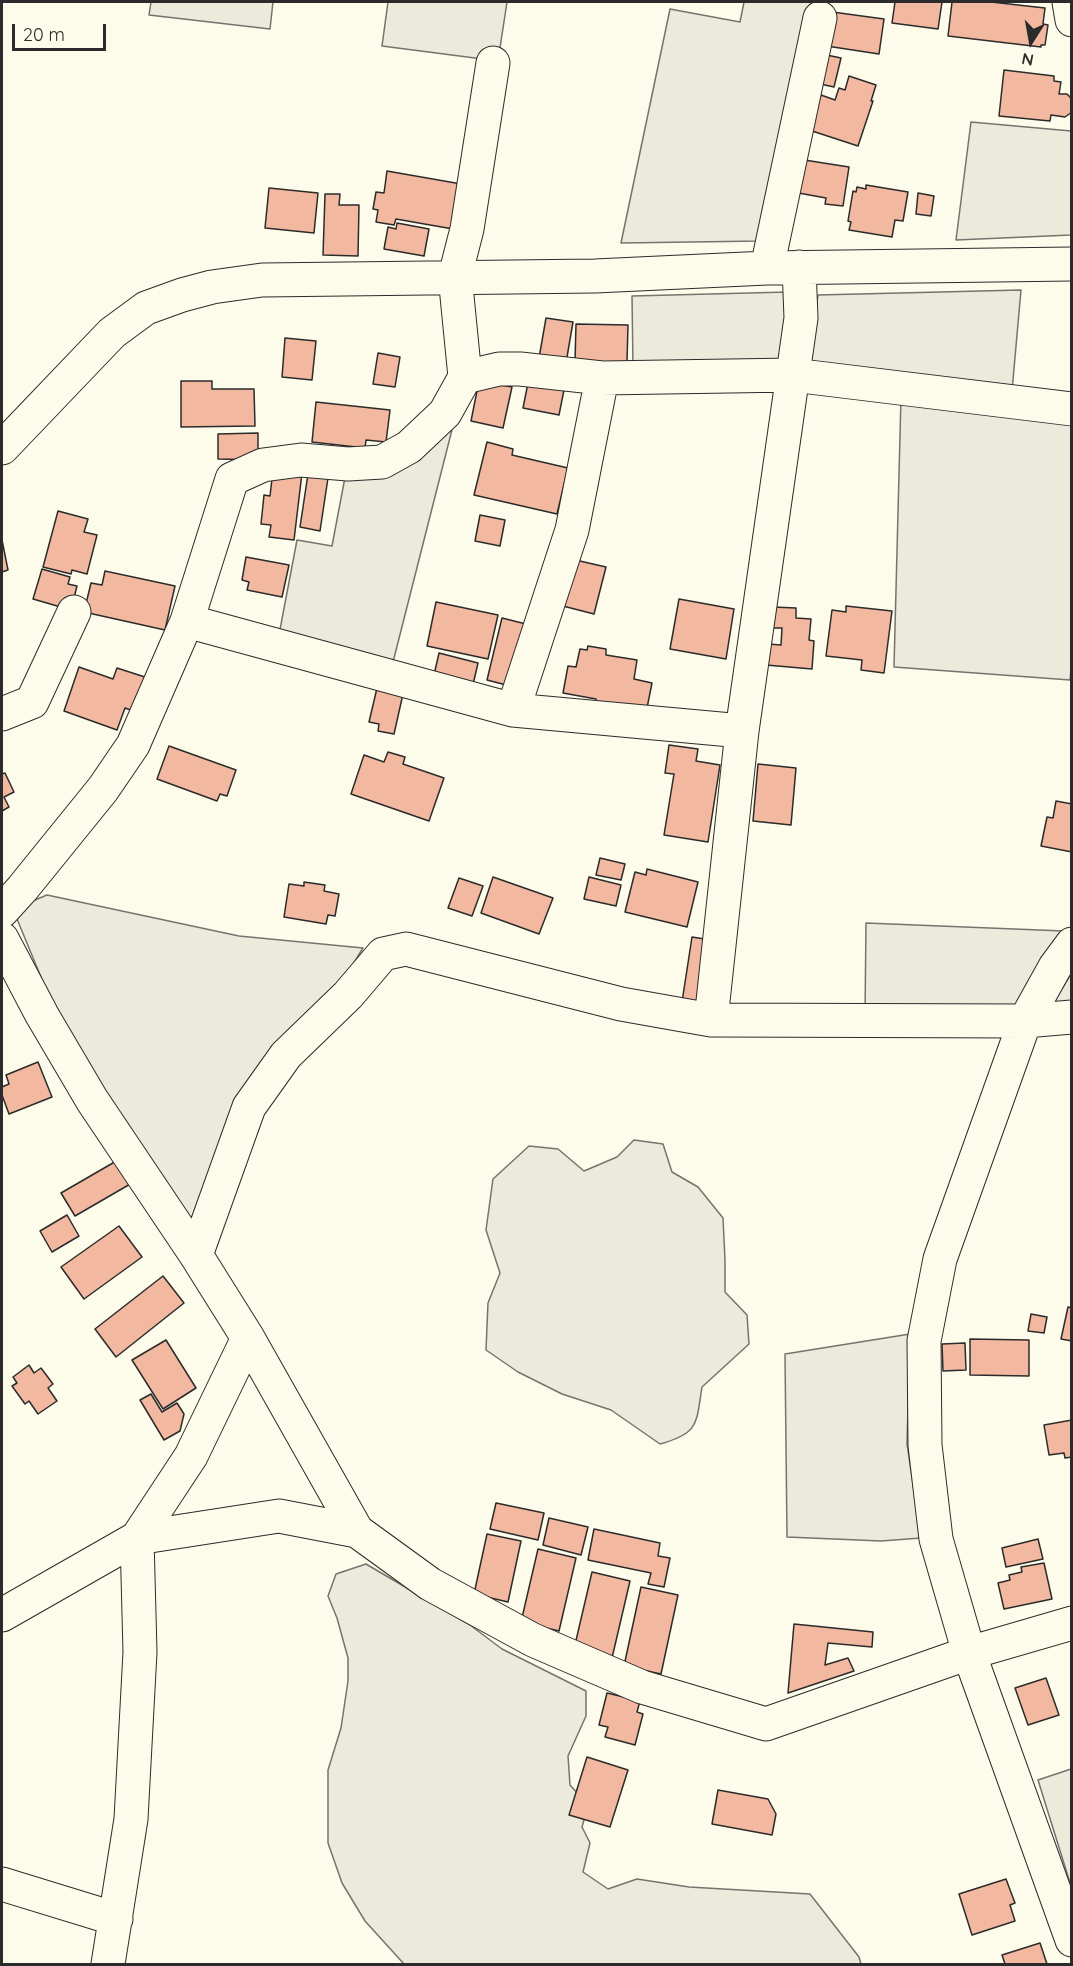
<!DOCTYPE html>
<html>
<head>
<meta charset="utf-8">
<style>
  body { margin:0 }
  #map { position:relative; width:1073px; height:1966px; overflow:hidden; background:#fdfbea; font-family:Quicksand,sans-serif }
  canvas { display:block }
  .frame { position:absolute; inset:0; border:3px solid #2b2b2b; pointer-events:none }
  .north { position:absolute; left:1001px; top:12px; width:60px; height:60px; -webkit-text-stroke:4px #fdfbea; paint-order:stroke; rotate:191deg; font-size:16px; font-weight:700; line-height:24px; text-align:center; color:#2b2b2b }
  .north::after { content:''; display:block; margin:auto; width:21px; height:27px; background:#2b2b2b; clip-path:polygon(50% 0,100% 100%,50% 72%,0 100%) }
  .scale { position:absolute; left:12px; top:24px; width:94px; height:27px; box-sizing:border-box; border:3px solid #2b2b2b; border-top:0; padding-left:8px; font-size:18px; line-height:21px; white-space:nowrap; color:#2b2b2b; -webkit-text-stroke:4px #fdfbea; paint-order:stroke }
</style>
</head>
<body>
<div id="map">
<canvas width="1073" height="1966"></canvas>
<div class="frame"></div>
<div class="north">N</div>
<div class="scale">20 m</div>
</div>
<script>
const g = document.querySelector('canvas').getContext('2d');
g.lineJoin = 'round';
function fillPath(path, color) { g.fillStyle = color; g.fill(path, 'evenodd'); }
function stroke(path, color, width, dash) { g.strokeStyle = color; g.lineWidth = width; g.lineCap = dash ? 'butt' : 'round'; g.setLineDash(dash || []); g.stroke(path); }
const green = new Path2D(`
  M47,895L239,936L363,948L199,1213L184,1221L55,1011L17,919L30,902Z
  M634,1140L663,1144L672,1172L698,1187L723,1218L725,1260V1292L747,1315L749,1344L702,1387C696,1423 700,1433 660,1444L611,1410L562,1394L518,1372L486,1350L488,1303L500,1273L486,1230L493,1179L529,1146L558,1149L584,1171L617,1157Z
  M366,1564L470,1625L502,1649L586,1691V1716L568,1756L570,1785L588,1805L582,1827L590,1843L583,1872L608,1889L637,1879L689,1887L810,1894L859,1957L861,1964H404L365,1921L342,1883L328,1843V1770L341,1728L348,1681V1658L337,1618L328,1596L336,1574Z`);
const parking = new Path2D(`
  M151,2H273L270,29L149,15Z
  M388,2H507L498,61L382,46Z
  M744,2H814L761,241L621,243L670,9L740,22Z
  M971,122L1071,131V235L956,240Z
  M1021,290L1012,391L808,365L818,295Z
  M788,292L781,368H633L632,296Z
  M901,397L1071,423L1072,657L1070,680L894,667Z
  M457,410L391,670L278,640L297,540L332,546L346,472Z
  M866,923L1064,931L1011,1014L865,1015Z
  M1071,974V1009L1049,1010Z
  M910,1334L907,1444L921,1538L881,1541L787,1537L785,1354Z
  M1071,1769H1072L1071,1886L1038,1780Z`);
const building = new Path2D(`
  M895,2H942L938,29L892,23Z
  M952,2H991L1045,8L1043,24L1048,25L1045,45H1041V47L948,36Z
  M825,11L884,19L879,54L820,45Z
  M817,53L841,58L834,87L811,82Z
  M1004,70L1054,76V81L1061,82L1059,94H1067L1072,99V112L1065,117L1051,115L1050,121L999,116Z
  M849,76L876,85L871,101H873L858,146L809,130L821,95L835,100L839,88L845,90Z
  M798,159L849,167L843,206L825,204L826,198L793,192Z
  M387,171L467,185L453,229L396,219L394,225L376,222L378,210L373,209L376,192L384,193Z
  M866,185L908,192L903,221L895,220L892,237L849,230L851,222L848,221L853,191L856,192L857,187L866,189Z
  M269,188L318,193L314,233L265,228Z
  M918,193L934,196L931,216L916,214Z
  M325,194H340L339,205H359L358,256L323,255Z
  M397,223L429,229L424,256L384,249L388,227L396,229Z
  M546,318L573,322L566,363L539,358Z
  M576,324L628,325L627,362H575Z
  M285,338L316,341L312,380L282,377Z
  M378,353L400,357L395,387L373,384Z
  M529,378L565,385L559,415L523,408Z
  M181,381H212V389H254L255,426L181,427Z
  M479,381L512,387L503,428L471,421Z
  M316,402L390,410L386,442L366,440L365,448L312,442Z
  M258,433V460L218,459V434Z
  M487,442L513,449L512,455L568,468L557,514L474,495Z
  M273,470L302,473L294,540L269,537L271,525L261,524L264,495L270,496Z
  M308,474L328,478L320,531L300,527Z
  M58,511L88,519L84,532L97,535L87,574L72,570L71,574L43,567Z
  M480,515L505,520L500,546L475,541Z
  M2,540L8,570L2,572Z
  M246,557L289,565L282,597L247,590L249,582L242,580Z
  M571,559L606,567L594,614L559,605Z
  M42,569L70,577L68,584L77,586L71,610L33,599Z
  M105,571L175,586L165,630L84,612L91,583L102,585Z
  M679,599L734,609L726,659L670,649Z
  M436,602L498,615L488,659L427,646Z
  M846,606L892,611L884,673L861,670L862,660L826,656L832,610L846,612Z
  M773,607L796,608V618L811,619L809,640L814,641L812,669L766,665L768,644L781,645L782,628H771Z
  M502,618L526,624L510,686L487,680Z
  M588,646L606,649V655L637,660L634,679L652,683L645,718L596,702V699L563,693L568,666L576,667L580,649L587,650Z
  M439,653L478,663L472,689L434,675Z
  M79,667L113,679L117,668L148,678L136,712L125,708L117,730L64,711Z
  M377,688L403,694L394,734L378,731L379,724L369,722Z
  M669,745L698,749L696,761L720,765L708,842L664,835L674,774L665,773Z
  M169,746L236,770L227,796L220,794L217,801L157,779Z
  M388,752L405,757L403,764L444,778L429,821L351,794L364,755L384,762Z
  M758,764L796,768L791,825L753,821Z
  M5,773L14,792L4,797L9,807L2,811V774Z
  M1056,801L1072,804V852L1041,846L1047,817L1053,818Z
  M600,858L625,864L621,880L596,875Z
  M647,869L698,882L687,927L625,912L635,872L646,875Z
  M493,877L553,898L539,934L481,913Z
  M589,877L621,885L616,906L584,899Z
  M459,878L483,886L472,916L448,908Z
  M304,882L325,885L324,891L339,894L335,916L328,915L326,924L284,917L289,884L304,886Z
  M692,937L711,940L705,1006L682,1002Z
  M38,1062L52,1097L9,1114L2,1095V1087L9,1084L6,1075Z
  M118,1160L132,1183L75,1216L61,1193Z
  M67,1215L79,1236L52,1252L40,1231Z
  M119,1226L142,1257L84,1299L61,1267Z
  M163,1276L184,1303L116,1357L95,1329Z
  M1068,1307L1072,1308V1341L1061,1339Z
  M1031,1314L1047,1317L1044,1333L1028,1331Z
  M970,1339L1029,1340V1376L970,1375Z
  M166,1340L196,1388L163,1409L132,1360Z
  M965,1343L966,1370L943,1371L942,1344Z
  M29,1365L34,1373L41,1368L53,1384L48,1388L57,1401L38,1414L29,1401L25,1404L12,1386L17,1383L13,1377Z
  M151,1394L162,1412L177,1403L184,1414L180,1431L164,1440L140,1400Z
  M1072,1420V1457L1065,1458L1064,1453L1049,1455L1044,1425Z
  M496,1503L544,1513L538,1540L490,1529Z
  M549,1518L588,1527L581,1555L543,1545Z
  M594,1529L660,1543L658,1556L670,1558L664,1587L648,1584L651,1573L588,1560Z
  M487,1534L521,1541L508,1602L474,1594Z
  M1038,1539L1043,1559L1006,1567L1002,1548Z
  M538,1549L576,1558L559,1631L521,1622Z
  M1044,1563L1052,1599L1004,1609L998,1583L1010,1580L1009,1575L1022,1572L1021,1567Z
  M592,1572L630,1581L612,1658L574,1649Z
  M641,1587L678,1595L661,1674L624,1666Z
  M794,1624L873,1632L872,1647L828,1643L825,1665L848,1658L854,1671L788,1693Z
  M1046,1678L1059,1715L1028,1725L1015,1688Z
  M607,1693L640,1701L637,1712L643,1714L635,1745L605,1737L608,1727L599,1725Z
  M587,1757L628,1770L610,1827L569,1815Z
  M718,1790L768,1799L776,1814L772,1835L712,1824Z
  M1006,1879L1015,1903L1010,1905L1015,1921L972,1935L959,1894Z
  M1040,1943L1047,1964H1005L1002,1955Z`);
const minor = new Path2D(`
  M1069,2L1072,20
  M767,268L820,18
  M465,377L499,369H520L602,378L793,375L1072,409
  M2,448L112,333L146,308L182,295L212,287L262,280L595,276L767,268L1072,264
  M187,621L513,710L742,731
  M513,710L572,530L602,378
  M2,714L32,702L74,612
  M2,911L22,889L103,789L133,745L187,621L232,479L263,465L301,460L348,464L382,462L409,447L445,413L465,377L455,276L467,229L493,63
  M2,939L42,1015L92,1100L196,1255L248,1338L357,1531L430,1584L533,1640L642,1687L766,1724L969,1653L1072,1623
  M1072,944L1055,967L1025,1021L940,1259L924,1341L925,1445L936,1539L969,1653L1072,1940
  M711,1020L742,731L801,318L799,267
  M196,1255L249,1107L286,1055L348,995L383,954L406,949L621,1004L711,1020L1025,1021L1072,1017
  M2,1615L137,1538L279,1516L357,1531
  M2,1884L116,1919
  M108,1964L131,1819L140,1652L137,1538L191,1456L248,1338`);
fillPath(green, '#ecebdb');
stroke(green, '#74746e', 1.5);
fillPath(parking, '#eceadb');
stroke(parking, '#74746e', 1.5);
fillPath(building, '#f2b8a0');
stroke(building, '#2b2b2b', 1.5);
stroke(minor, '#2b2b2b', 35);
stroke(minor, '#fdfbea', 33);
</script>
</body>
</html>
